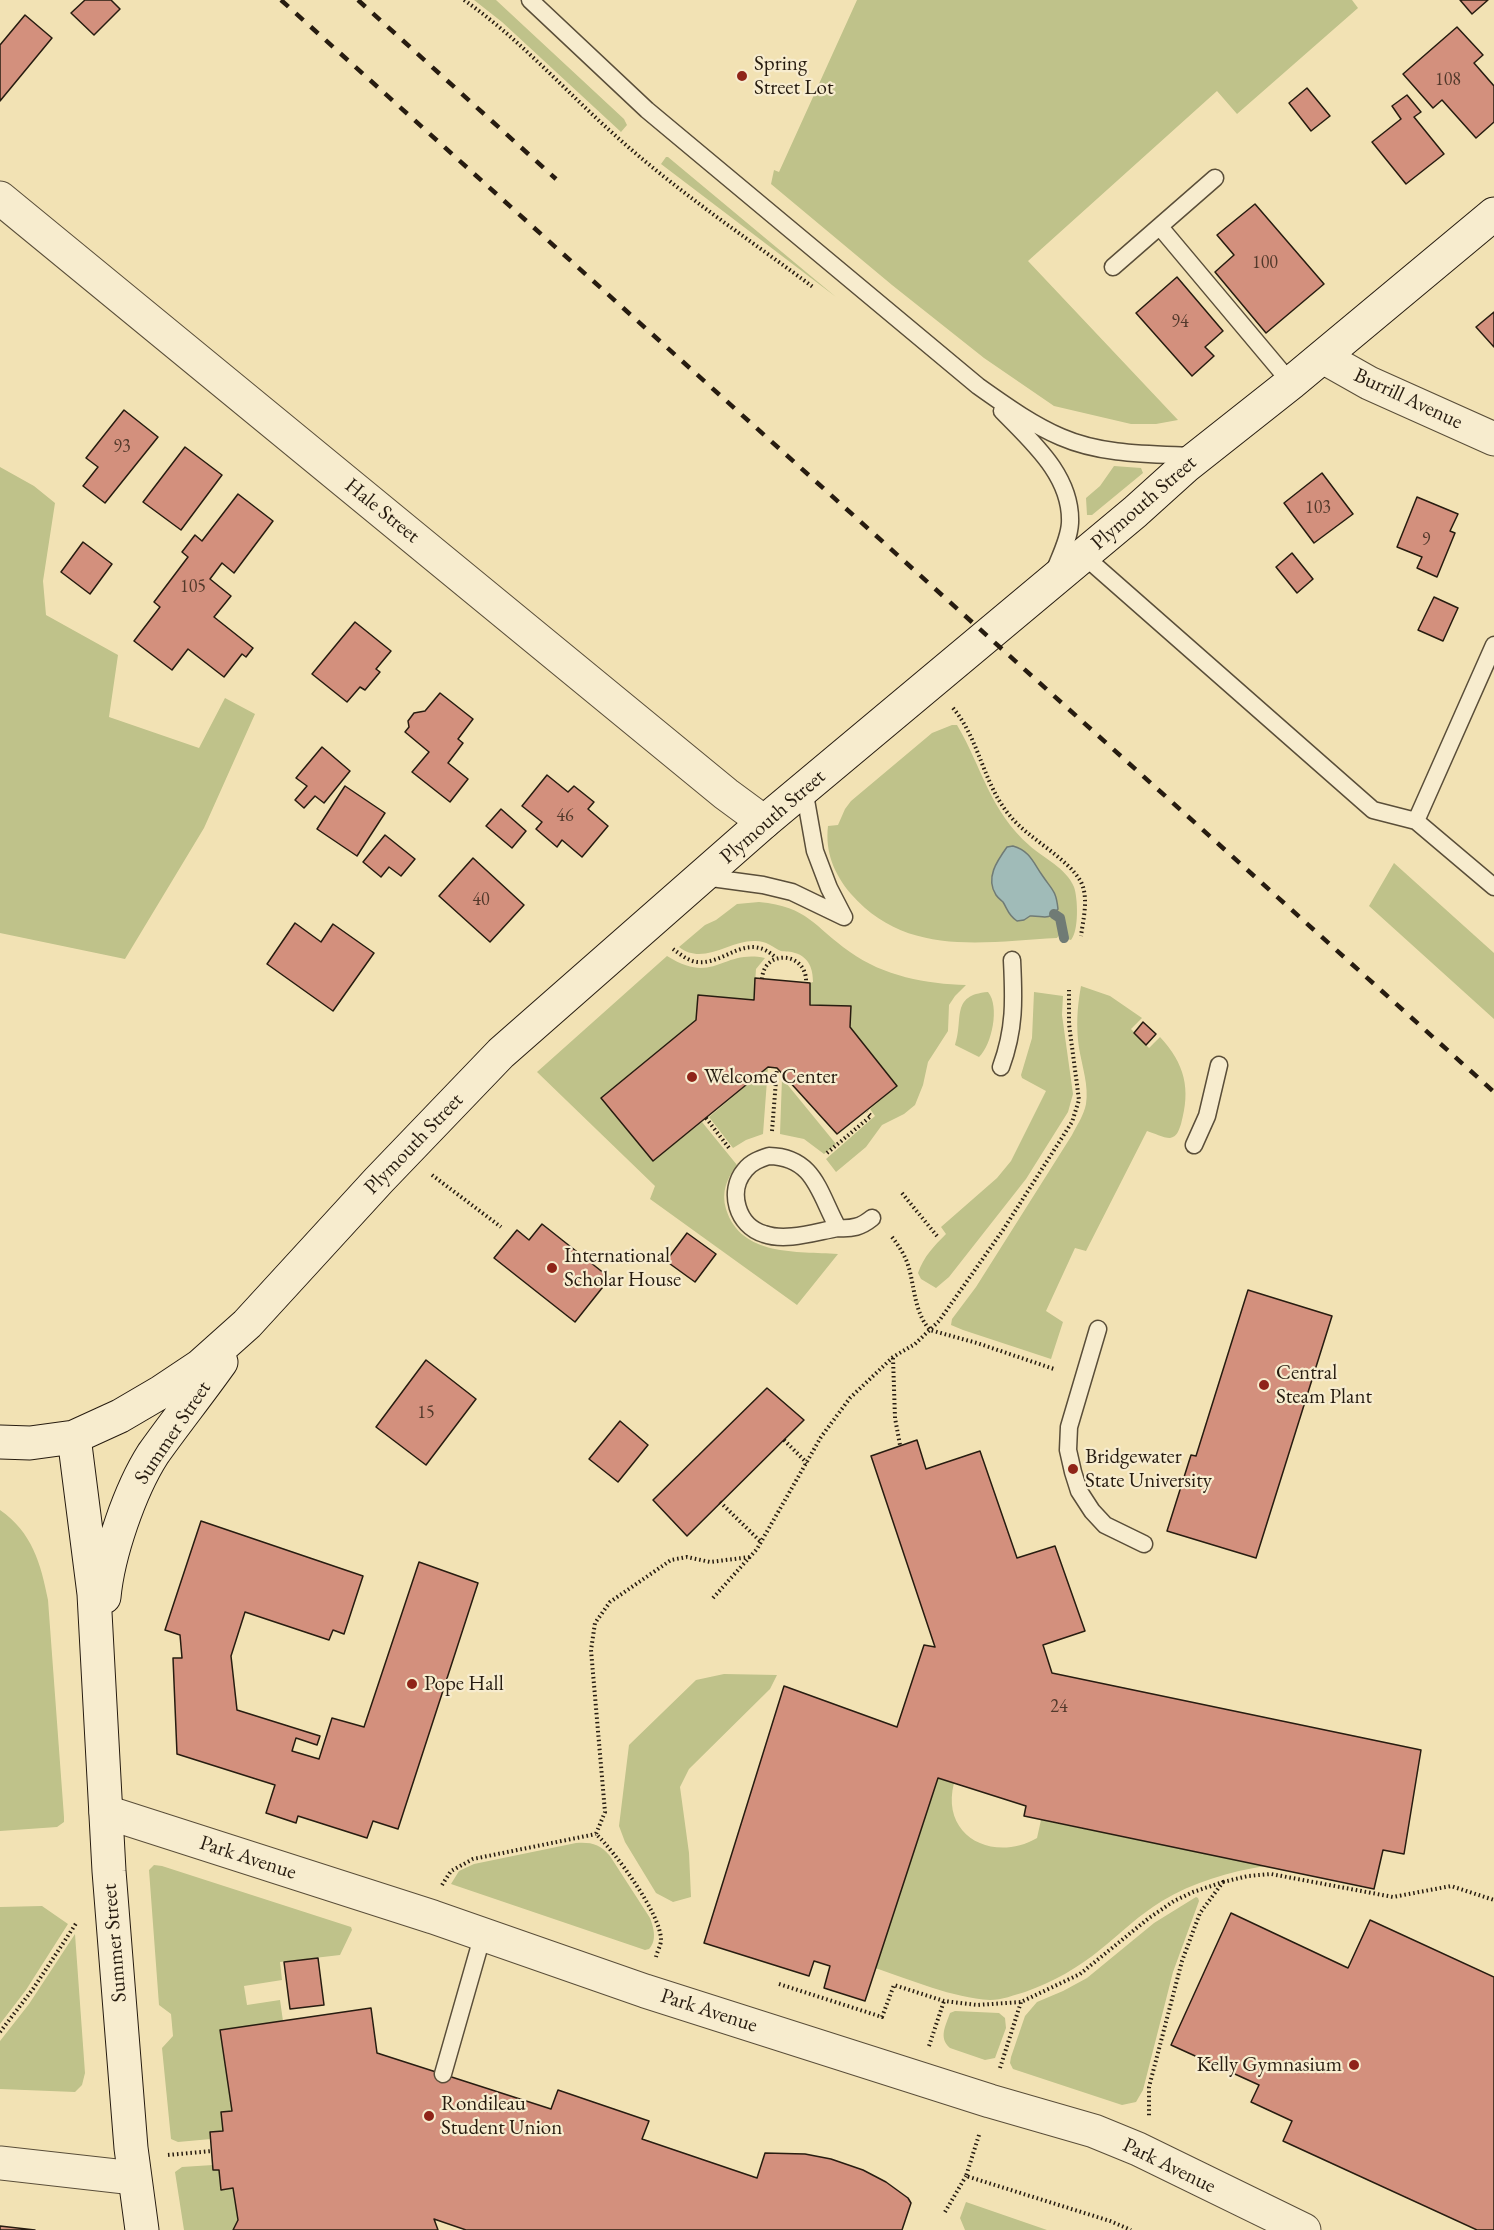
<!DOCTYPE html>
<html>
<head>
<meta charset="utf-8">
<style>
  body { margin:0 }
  canvas { display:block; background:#f2e2b4 }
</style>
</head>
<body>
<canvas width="1494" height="2230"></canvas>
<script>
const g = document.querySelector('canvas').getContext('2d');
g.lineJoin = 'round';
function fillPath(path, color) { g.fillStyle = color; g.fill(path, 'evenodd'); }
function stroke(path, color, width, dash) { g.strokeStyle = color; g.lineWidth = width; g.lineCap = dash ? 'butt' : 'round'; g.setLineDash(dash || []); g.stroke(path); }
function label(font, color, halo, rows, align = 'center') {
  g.font = font + ' "EB Garamond",serif'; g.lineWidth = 4.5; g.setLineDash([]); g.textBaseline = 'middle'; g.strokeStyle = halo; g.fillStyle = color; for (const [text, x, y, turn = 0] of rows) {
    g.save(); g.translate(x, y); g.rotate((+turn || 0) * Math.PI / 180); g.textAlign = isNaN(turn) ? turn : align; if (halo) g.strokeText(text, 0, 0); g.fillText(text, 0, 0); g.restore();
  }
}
const green = new Path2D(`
  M474,0H496L624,119L627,125L621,132L502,22Z
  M857,0H1352L1358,8L1237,114L1217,91L1028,261L1178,420L1156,424H1131L1054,406L984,358L892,285L771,184L774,170L779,172Z
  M666,157H668L836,297L661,164Z
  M1114,466L1141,468L1143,473L1092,515H1087L1086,498L1100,486Z
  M0,467L34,486L55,503L43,581L46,615L118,655L109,717L199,748L225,698L255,714L204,828L125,959L0,933Z
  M952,725H957C983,769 989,810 1030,846C1045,859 1066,868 1074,887C1078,898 1079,931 1071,940L1067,939L1066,932L1062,931L1057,938C982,942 906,957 851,894C834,874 825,852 828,826L838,825L845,809L851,801L932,733Z
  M1394,863L1494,953V1019L1369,906Z
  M759,902C809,907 813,926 850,952C883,976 927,984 966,985L955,996L949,1005L948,1031L928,1062L923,1085L915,1105L904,1114L882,1125L866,1147L836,1172L826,1159L875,1116L870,1109L897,1086L850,1027L851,1007L810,1005V983L813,982C813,969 809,957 795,953C791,951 785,952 781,951C772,947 767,941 755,941C730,940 703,966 679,947L705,925L716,920L737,904Z
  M667,956C715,986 721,949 765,958L756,969L754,1000L698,995L696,1020L601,1099L653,1161L702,1122L737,1165C727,1178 721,1192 726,1209C741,1257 797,1251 838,1254L797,1305L650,1199L655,1186L537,1072Z
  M1081,986L1110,996L1142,1018L1131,1029L1149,1048L1160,1037C1185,1064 1191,1089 1181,1124C1179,1130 1177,1137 1170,1138C1163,1138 1154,1133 1147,1131L1086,1251L1075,1248L1046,1311L1063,1322L1051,1359L963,1330L951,1325L952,1319L976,1287L1072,1135C1077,1125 1084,1115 1086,1104C1089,1086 1082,1066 1079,1048C1076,1026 1077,1008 1081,986Z
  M988,992C1000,1006 992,1045 979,1057L955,1045C964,1019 950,995 988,992Z
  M1034,992L1063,996L1062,1015L1073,1094L1068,1112L1026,1179L949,1277L936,1288L921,1279L918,1273C924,1256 934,1246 946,1234L941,1227L997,1178L1011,1161L1046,1091L1022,1078L1021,1075L1032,1038Z
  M768,1067L763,1134L746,1140L733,1148L709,1117Z
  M782,1078L836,1144L824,1154L804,1139L780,1134Z
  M0,1510C32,1532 41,1564 48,1600L64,1817V1822L57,1827L0,1831Z
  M724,1674L777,1675L770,1689L689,1769L680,1787L689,1853L691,1897L673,1902L656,1893L625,1842L619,1826L629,1745L696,1680Z
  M938,1778L954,1783C940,1837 994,1863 1037,1838L1041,1820L1265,1866C1228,1872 1194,1882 1162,1901C1139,1915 1121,1933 1101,1949C1078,1968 1053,1982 1025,1992C1014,1995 1002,2000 990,2000C953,1998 911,1980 875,1968Z
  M576,1843C591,1842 600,1844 610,1856L650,1918C654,1928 657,1941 649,1949L645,1950L451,1884L459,1871L474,1864Z
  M154,1865L162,1866L351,1927L352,1930L340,1955L280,1962L282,1980L244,1986L247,2005L280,2000L283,2021L232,2111L221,2112L223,2131L210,2132L211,2139L178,2142L171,2139L162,2048L173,2036L171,2014L159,2005L149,1870Z
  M1196,1897L1198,1898L1199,1901L1173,1972L1143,2090L1136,2102L1122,2105L1013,2069L1010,2063L1011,2057L1025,2016L1037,2002L1063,1991L1087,1978L1154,1923Z
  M42,1906L68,1924L26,1990L0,2024V1907Z
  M75,1934L85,2073L82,2085L75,2092L0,2089V2041L29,2004Z
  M955,2011L999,2013L1005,2018L1006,2028L995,2058L985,2060L950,2048C938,2038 946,2025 950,2013Z
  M213,2165V2170H219L221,2190L233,2188L238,2220L233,2230H184L175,2172L182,2167Z
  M966,2202L1047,2230H965L960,2218Z`);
const water = new Path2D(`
  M1013,846C1030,851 1033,862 1042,875C1052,890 1056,890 1058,909C1048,922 1042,915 1030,916L1024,920L1017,921C1008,915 1008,910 1003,902C1001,900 998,898 996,895C985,878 997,861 1007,847Z`);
const stream = new Path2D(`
  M1054,914L1060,918L1064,938`);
const building = new Path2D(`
  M85,0H111L120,9L94,35L71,13Z
  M1460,0H1488L1472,14Z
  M25,15L52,38L0,101V45Z
  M1457,27L1483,55L1474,63L1494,86V122L1476,138L1442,100L1433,108L1403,74Z
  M1307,88L1330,116L1311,131L1289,103Z
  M1407,95L1421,112L1414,117L1444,154L1406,184L1372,142L1401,119L1392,106Z
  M1255,204L1324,284L1266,333L1215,272L1234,255L1217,235Z
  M1177,277L1223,331L1205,347L1214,356L1192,376L1136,313Z
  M1494,312V347L1476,327Z
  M124,410L158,437L105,503L83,486L98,467L86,458Z
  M185,447L222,475L181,530L143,502Z
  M1322,473L1353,514L1314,543L1284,503Z
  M238,494L273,521L234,573L222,563L210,579L231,596L214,617L253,648L246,657L242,654L224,677L188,649L172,670L134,641L160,607L154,602L188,557L182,552L195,535L202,541Z
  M1417,497L1458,514L1450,531L1455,533L1437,577L1417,568L1422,557L1397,547Z
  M83,542L112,564L90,594L61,572Z
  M1292,553L1313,579L1297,593L1276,567Z
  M1434,597L1458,608L1443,641L1418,630Z
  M355,622L391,651L376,669L380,672L365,690L360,687L347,702L312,674Z
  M440,693L473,719L458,739L463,743L448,763L468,779L450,802L412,772L429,752L405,732L409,727L408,721L414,713L425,711Z
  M322,747L350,771L324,803L315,796L304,808L295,800L307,786L296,778Z
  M547,775L568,792L574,786L594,802L588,809L608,826L582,857L562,840L557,847L536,829L542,822L522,806Z
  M345,786L385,813L357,856L317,829Z
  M501,809L526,831L512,848L486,826Z
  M385,835L415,859L401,876L389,867L381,877L363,862Z
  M473,858L524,905L490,942L439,896Z
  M295,923L321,942L333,924L374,953L333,1011L267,964Z
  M755,978L810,983V1005L851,1006L850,1027L897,1086L837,1134L777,1068L768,1067L653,1161L601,1098L696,1020L698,995L754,1000Z
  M1143,1022L1156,1034L1146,1045L1134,1033Z
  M542,1224L610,1278L575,1322L494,1258L517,1230L529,1240Z
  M687,1233L716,1254L695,1282L666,1261Z
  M1248,1290L1332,1316L1256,1558L1167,1531L1191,1455L1196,1456Z
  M426,1360L476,1399L426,1465L376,1427Z
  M767,1388L804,1420L687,1536L653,1500Z
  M620,1421L648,1445L618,1482L589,1459Z
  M917,1440L926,1469L980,1451L1017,1558L1055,1546L1085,1631L1043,1645L1052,1673L1421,1750L1404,1854L1383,1850L1374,1889L1024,1816L1026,1806L938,1778L865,2001L824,1988L830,1966L814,1961L809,1976L704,1943L784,1686L897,1727L924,1645L935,1647L871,1456Z
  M201,1521L363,1576L344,1634L333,1630L329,1640L245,1612L231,1656L237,1710L320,1736L317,1745L296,1738L292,1751L319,1759L332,1718L364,1727L419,1562L478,1583L398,1829L373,1821L367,1838L298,1816L296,1823L266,1813L275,1785L177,1754L173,1658H182L180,1635L165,1630Z
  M1231,1913L1348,1968L1370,1920L1494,1977V2230H1477L1283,2141L1292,2121L1251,2102L1259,2085L1171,2045Z
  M318,1958L324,2005L290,2009L284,1962Z
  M371,2008L377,2053L551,2109L558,2090L649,2121L642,2139L757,2178L765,2153L805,2154L831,2159L863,2170L886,2182L908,2198L911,2203L902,2230H466L434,2219L438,2230H233L238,2220L233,2188L221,2190L219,2170H213L210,2132L223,2131L221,2112L232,2111L220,2030Z
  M0,2226L35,2230H0Z`);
const path = new Path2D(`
  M464,0C520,39 566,92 617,137C678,192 747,238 813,287
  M953,708C980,740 983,785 1011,817C1029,839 1068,858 1081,882C1089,898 1083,920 1081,936
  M673,949C680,954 688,961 697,962C726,965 747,930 776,958
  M762,979C764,948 808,952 806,983
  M706,1118L729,1148
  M772,1131L777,1068
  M827,1153L871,1116L867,1112
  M432,1175L501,1227
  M902,1193L937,1236
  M892,1237C898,1245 903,1252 907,1262C915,1284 913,1311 930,1330L977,1343L1054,1369
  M893,1358L895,1418L900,1445
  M784,1440L807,1463
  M720,1502L761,1542
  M713,1598L757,1549L821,1437L850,1398L893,1357L915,1344L939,1321L1003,1230L1072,1122L1079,1100L1069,1024V990
  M1223,1882L1248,1876L1271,1874L1393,1897L1451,1886L1494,1900
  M442,1885L451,1871L473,1859L596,1834
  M656,1957C657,1952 661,1945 661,1940C661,1914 615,1852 596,1834L605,1812L591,1650L595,1623L610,1602L671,1560L687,1557L710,1562L750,1557
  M779,1984L882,2017L894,1985L944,2001L977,2005L1021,2002L1080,1974L1149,1918L1174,1901L1193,1892L1223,1882L1200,1913L1182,1961L1149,2087V2116
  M0,2032L33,1989L77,1922
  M929,2046L944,2001
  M1000,2068L1021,2002
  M979,2135L966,2176L1110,2221L1131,2230
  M168,2155L212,2151
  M945,2212L966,2176`);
const lane = new Path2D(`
  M530,0L647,110L978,386C1005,405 1031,424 1061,437C1102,455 1150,454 1194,456
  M1160,227L1291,383
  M1113,267L1215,178
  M1002,411C1032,442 1072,476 1070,523C1069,540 1060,556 1054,572
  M1083,555L1373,810L1416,821L1494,887
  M804,789L815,851L829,888L844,917
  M1416,821L1494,645
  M704,877L763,885L792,892L844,917
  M1001,1067C1015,1029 1014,1000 1012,960
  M1194,1145L1207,1116L1219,1065
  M769,1156C815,1157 819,1194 838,1228C815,1232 786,1242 764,1234C737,1226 727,1191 745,1170C751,1162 760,1159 769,1156Z
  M838,1228C852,1229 861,1227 872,1218
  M1098,1329L1069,1427L1068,1450L1073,1472L1079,1491L1092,1511L1105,1525L1144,1544
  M443,2074L483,1934`);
const street = new Path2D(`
  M0,198L726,794L764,822
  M1323,357L1369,383L1494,439
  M106,1812L433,1917L645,1991L990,2101L1094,2131L1138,2149L1304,2230
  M0,2163L134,2178`);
const secondary = new Path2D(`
  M74,1437L94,1594L109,1871L131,2148L142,2230
  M0,1442L30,1443L74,1437L120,1416L161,1392L200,1366L247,1324L379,1180L501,1053L764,822L1135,512L1186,466L1291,383L1494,214
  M104,1597C108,1554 130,1490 153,1454C175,1423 199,1393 221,1362`);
const rail = new Path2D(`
  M281,0L1494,1092
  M358,0L556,179`);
const markers = [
  [742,76,6,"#8f2418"],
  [692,1077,6,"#8f2418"],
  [552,1268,6,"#8f2418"],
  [1264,1385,6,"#8f2418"],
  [1073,1469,6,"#8f2418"],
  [412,1684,6,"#8f2418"],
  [1354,2065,6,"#8f2418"],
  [429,2116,6,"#8f2418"]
];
const numberNames = [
  ["108",1448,80],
  ["100",1265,263],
  ["94",1180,322],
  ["93",122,447],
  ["103",1318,508],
  ["9",1426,540],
  ["105",193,587],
  ["46",565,816],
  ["40",481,900],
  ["15",426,1413],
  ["24",1059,1707]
];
const poiNames = [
  ["Spring",754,64],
  ["Street Lot",754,88],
  ["Welcome Center",704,1077],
  ["International",564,1256],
  ["Scholar House",564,1280],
  ["Central",1276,1373],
  ["Steam Plant",1276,1397],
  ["Bridgewater",1085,1457],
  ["State University",1085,1481],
  ["Pope Hall",424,1684],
  ["Kelly Gymnasium",1342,2065,"right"],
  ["Rondileau",441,2104],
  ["Student Union",441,2128]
];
const streetNames = [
  ["Burrill Avenue",1408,399,25],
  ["Plymouth Street",1144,503,-41],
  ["Hale Street",382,511,39],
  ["Plymouth Street",773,817,-41],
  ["Plymouth Street",414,1144,-46],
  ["Summer Street",173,1433,-56],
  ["Park Avenue",248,1858,18],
  ["Summer Street",115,1943,-95],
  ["Park Avenue",709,2011,18],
  ["Park Avenue",1169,2166,26]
];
fillPath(green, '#bfc28a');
fillPath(water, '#a0bbb8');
stroke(water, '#707b75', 1.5);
stroke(stream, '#707b75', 10);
fillPath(building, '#d3907d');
stroke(building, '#271c10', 1.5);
stroke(lane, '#5a4e39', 19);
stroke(street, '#5a4e39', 35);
stroke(secondary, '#271c10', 35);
stroke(path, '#271c10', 4, [1.5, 3]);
stroke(lane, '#f7ecce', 16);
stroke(street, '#f7ecce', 33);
stroke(secondary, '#f7ecce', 33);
stroke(rail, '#271c10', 4.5, [10, 10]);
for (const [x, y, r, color] of markers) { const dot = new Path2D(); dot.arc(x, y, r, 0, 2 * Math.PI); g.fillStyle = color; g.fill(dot); stroke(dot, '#f7ecce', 2); }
label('18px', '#52392b', null, numberNames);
label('21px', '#271c10', '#f7ecce', poiNames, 'left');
label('21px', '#271c10', '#f7ecce', streetNames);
</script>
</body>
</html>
